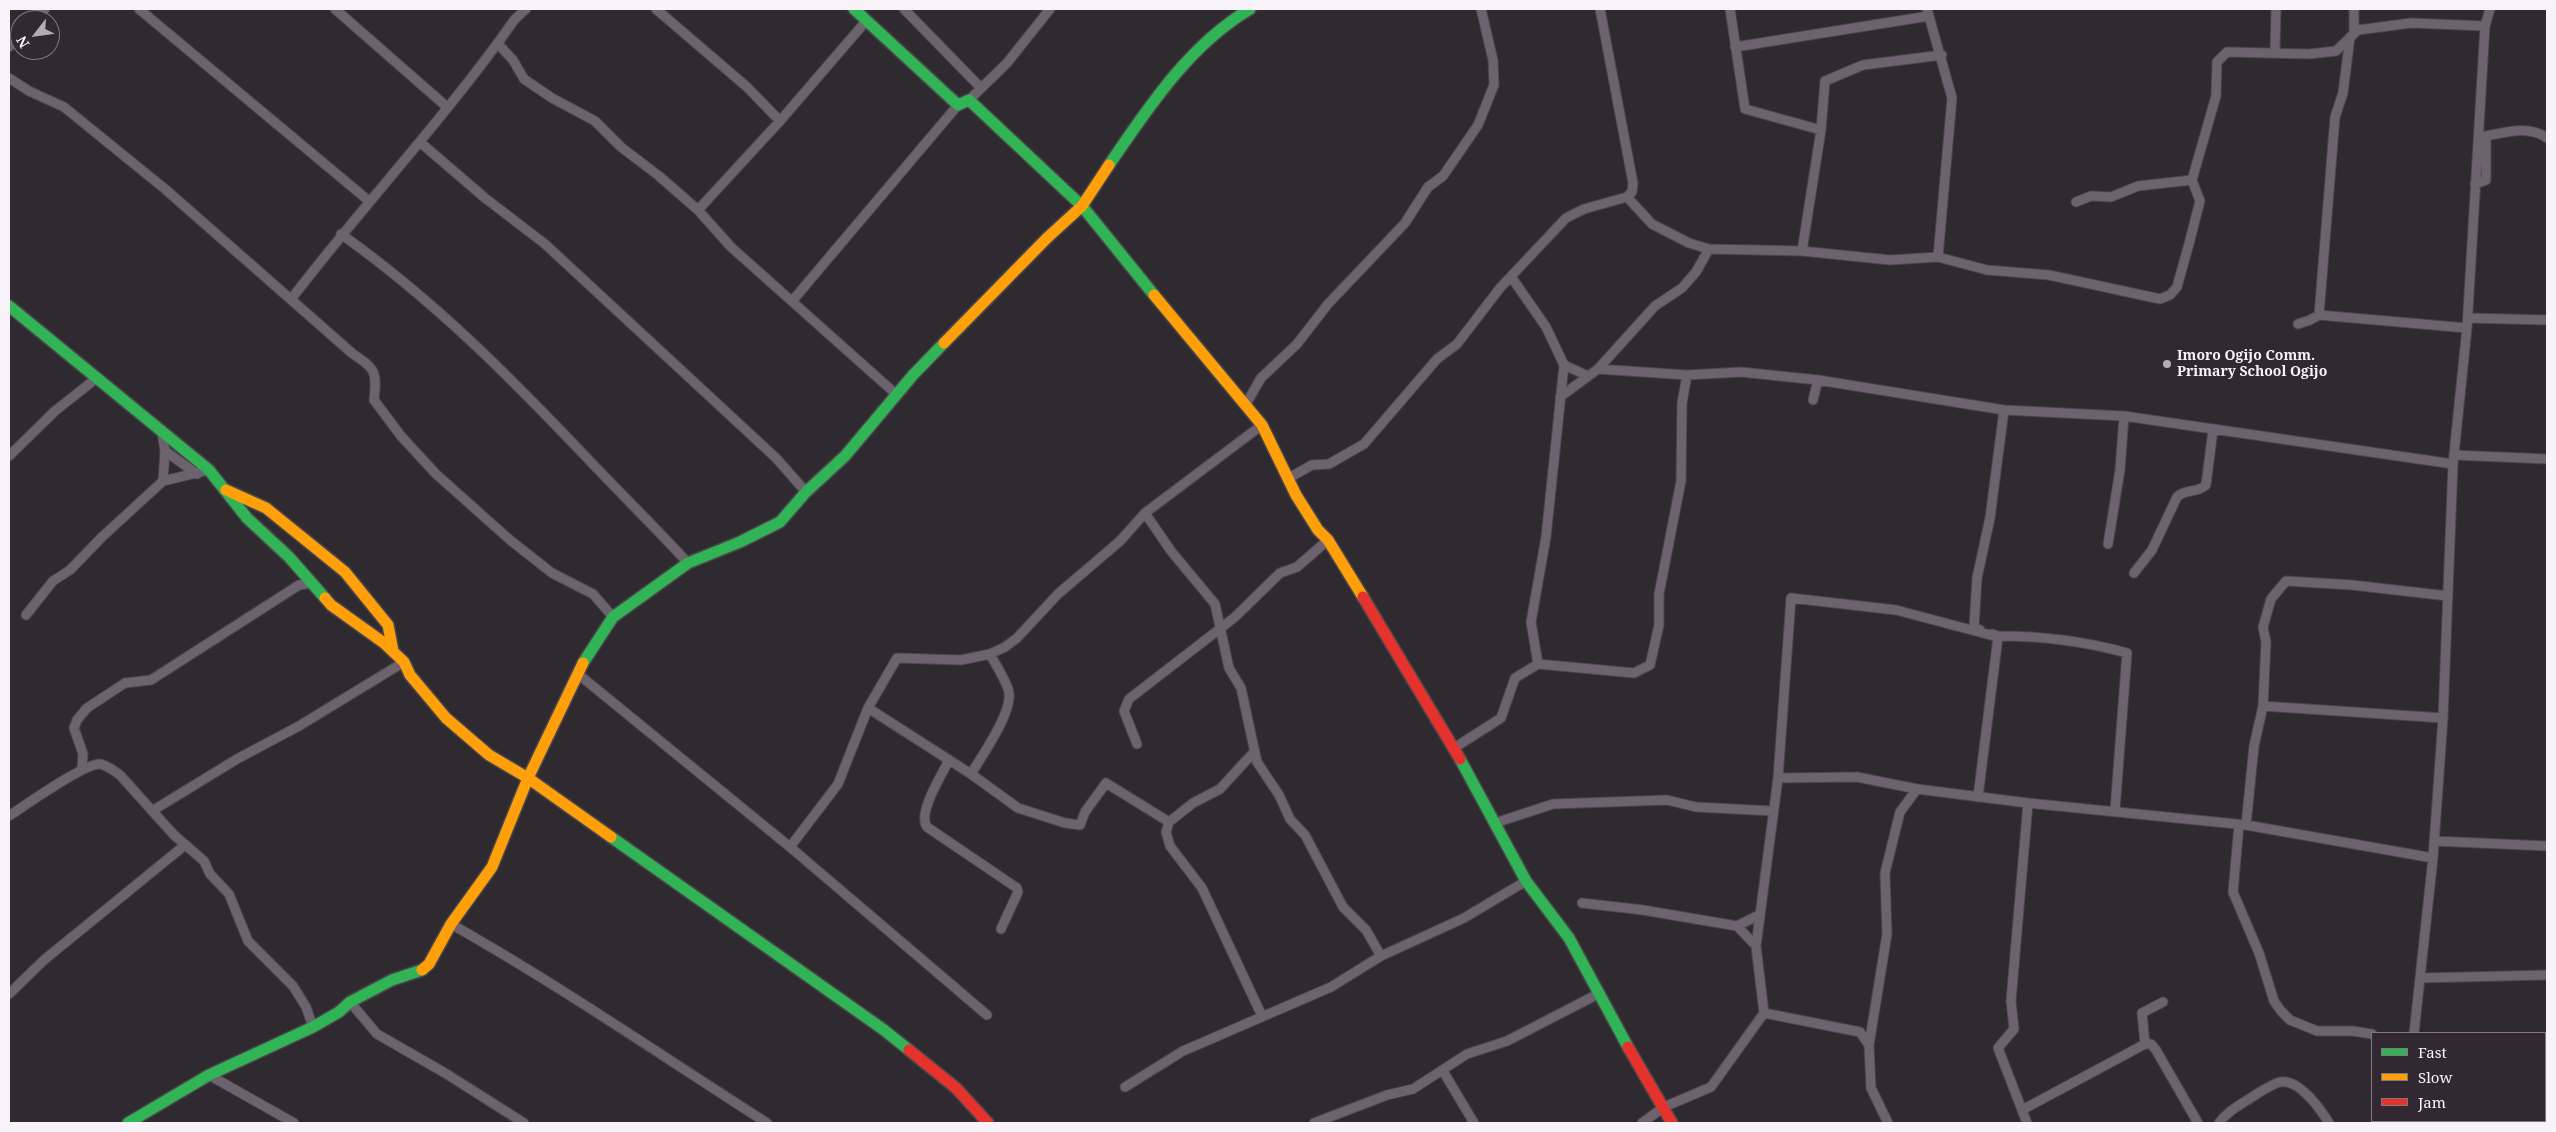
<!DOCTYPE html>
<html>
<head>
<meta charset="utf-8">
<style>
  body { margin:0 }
  #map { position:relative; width:2556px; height:1132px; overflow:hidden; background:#2f2a30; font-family:"Noto Serif",serif }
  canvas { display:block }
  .frame { position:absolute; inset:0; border:10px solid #f8f2f9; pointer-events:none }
  .legend { position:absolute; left:2371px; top:1032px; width:175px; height:90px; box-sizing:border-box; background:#312832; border:1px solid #817982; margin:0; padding:6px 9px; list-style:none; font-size:15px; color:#f8f2f9 }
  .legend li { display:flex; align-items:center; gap:10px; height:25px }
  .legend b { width:25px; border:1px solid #817982 }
  .north { position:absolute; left:10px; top:10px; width:50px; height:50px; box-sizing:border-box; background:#312832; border:1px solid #817982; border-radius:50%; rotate:240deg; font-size:14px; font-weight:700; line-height:20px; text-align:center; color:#f8f2f9 }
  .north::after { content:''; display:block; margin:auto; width:18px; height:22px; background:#b2acb3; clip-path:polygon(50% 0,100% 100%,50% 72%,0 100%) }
</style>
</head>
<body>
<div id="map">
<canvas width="2556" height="1132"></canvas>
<div class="frame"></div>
<ul class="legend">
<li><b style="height:6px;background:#30b455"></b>Fast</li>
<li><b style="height:6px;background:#ff9f0a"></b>Slow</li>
<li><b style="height:6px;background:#e5322d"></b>Jam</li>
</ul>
<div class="north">N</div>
</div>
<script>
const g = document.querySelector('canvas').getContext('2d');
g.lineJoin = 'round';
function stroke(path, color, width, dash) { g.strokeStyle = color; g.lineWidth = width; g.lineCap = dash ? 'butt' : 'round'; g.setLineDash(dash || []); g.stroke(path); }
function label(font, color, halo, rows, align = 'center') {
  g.font = font + ' "Noto Serif",serif'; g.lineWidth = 4.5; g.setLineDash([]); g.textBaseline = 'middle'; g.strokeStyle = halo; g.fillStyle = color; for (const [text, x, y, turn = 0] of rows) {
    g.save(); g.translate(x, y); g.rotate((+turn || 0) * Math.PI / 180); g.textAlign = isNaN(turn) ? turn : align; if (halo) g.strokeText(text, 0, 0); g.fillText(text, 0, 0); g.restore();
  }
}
const street = new Path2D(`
  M139,9L369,201
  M335,9L447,107
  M656,9L747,87L780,121
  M904,9L981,88
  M1730,9L1745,109L1821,130
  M34,20L45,9
  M2354,32V9
  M498,44L513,60L524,79L552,98L595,121L621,147L659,176L698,210L731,247L897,395
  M9,47L20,35
  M1735,47L1929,16
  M2275,51L2276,9
  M9,78L29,91L64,107L165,189L353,354C376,369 377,372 374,400L401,436L436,474L510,540L552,573L593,594L613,617
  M969,100L1007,63L1050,9
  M421,143L485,198L545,244L776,458L806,492
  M2475,184L2486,180V136C2507,132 2529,125 2547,138
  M1627,197L1652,224L1689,243L1709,249L1802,251L1890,260L1938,257L1952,98L1927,9
  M2076,202L2091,196L2111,197L2138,186L2192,180L2216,96L2217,62L2227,52L2309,54L2336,51L2358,30L2411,23L2485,26
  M698,210L780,121L867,20
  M341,234C435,301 509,376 588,459C621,494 655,527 688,563
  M1802,251L1821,130L1825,81L1863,65L1942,55
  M1938,257L1987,270L2049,275L2160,299L2170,295L2177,287L2190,240L2200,201L2192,180
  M292,298C364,204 446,117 515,19L526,9
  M793,300L958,105
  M2319,315L2335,117L2343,93L2350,37
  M2468,318L2547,320
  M2298,324L2310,320L2319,315L2467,328
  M1564,365L1588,376
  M1598,369L1655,306L1682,288L1696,272L1709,249
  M1560,397L1598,369L1687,375L1741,372L1818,380L2004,410L2124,416L2453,464
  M1813,400L1818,380
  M1246,404L1261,378L1297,344L1328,304L1405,223L1428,187L1443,176L1478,125L1494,85L1493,60L1481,9
  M162,432L165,451L163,481
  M165,451L197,474
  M2454,455L2547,459
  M9,456L55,411L98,377
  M1287,479L1312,465L1329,464L1364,444L1437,359L1457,344L1500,288L1566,218L1584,209L1627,197L1632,192L1633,183L1600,9
  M1145,513L1171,551L1215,604L1229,668L1241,688L1257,762L1279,795L1290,819L1305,835L1343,907L1366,930L1381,956
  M2108,544L2120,470L2124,416
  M2134,573L2152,550L2177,497C2186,488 2196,494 2206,485L2213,430
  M26,615L53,581L70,570L102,537L163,481L209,470
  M1980,630L1974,627L1977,578L1990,518L2004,410
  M1992,634L1998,636C2043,636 2084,641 2127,653L2115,810
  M1538,664L1634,673L1650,665L1659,625V594L1681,481L1682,403L1687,375
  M578,674L790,847L987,1015
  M2263,706L2266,642L2263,627L2271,599L2286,581L2352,585L2448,596
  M868,708L971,774L1018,808L1065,823L1080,825L1085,812L1106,783L1169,822
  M1137,744L1124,711L1129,699L1235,617L1280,573L1297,567L1328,540
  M1454,748L1501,718L1515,678L1538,664L1531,622L1546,537L1564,365L1546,327L1512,278
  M1254,752L1220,789L1193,803L1169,822L1166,832L1170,846L1202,888L1262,1016
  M949,760C942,775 917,813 927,827L1017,888L1018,892L1001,929
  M82,768L83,754L74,728L77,720L87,708L125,683L151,680L299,585L312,583
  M971,774C982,756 1012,713 1009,693C1008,683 995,664 990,654
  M1778,778L1791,598L1896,610L1998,637L1978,797
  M152,811L237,759L299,726L404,662
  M9,816C24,806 85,763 100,764C107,765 114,771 120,775L174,835L204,861L210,874L229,894L248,941L293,986L306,1007L313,1027
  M1495,823L1553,804L1667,800L1696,807L1773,811
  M2239,825L2233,892L2259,953L2274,1001L2281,1011L2290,1020L2317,1031H2353L2372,1034
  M2246,825L2254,746L2263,706L2443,718
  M2434,841L2547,846
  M790,847L838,784L868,708L897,658L961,660L990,654L1005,647L1017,638L1058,594L1120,541L1145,513L1262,425
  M1582,903L1643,910L1737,926L1759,915
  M451,924C559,985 662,1056 767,1123
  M1737,926L1756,946
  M2420,978L2547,975
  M9,994L44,960L185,845
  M350,1002L377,1034L445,1073L524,1123
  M1764,1013L1860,1032L1869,1045L1871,1088L1888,1123
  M2414,1033L2433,858L2443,718L2453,464L2467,328L2485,26L2490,9
  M2145,1044L2142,1013L2163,1002
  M1869,1045L1887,934L1885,873L1900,812L1917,789L2028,803L2246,825L2433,858
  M1443,1071L1474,1123
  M209,1075L294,1123
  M1125,1087L1183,1051L1331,987L1381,956L1464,918L1526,881
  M2022,1110L2145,1044H2151L2156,1050L2198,1123
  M1314,1123L1387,1095L1413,1089L1467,1054L1507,1041L1598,994
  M1642,1123L1664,1107L1711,1087L1764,1013L1756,946L1778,778L1857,777L1917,789
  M2027,1123L1998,1048L2014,1029L2011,1001L2028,803
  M2219,1123C2227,1112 2238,1106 2249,1099C2258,1093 2270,1085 2280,1082C2299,1078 2321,1110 2329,1123
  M2407,1123V1121`);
const fast = new Path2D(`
  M854,9L958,105L969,100L1082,206L1154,295
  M1109,165C1148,108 1189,45 1250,9
  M9,306L209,470L247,518L289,557L325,598
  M583,663L613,617L688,563L740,542L780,522L806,492L845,456L913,375L944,343
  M1460,759L1526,881L1569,938L1628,1047
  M611,837L884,1030L909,1050
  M128,1123L209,1075L313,1027L339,1012L350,1002L392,980L422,970`);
const slow = new Path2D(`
  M1154,295L1262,425L1296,495L1318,530L1328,540L1363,597
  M944,343L1047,238L1082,206L1109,165
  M226,490L266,508L345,572L388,625L393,651
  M325,598L331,605L384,643L404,662L410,675L446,718L489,755L528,778L611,837
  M422,970L429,964L451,924L492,867L528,778L583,663`);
const jam = new Path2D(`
  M1363,597L1460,759
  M1628,1047L1672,1123
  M909,1050L956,1088L988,1123
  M2545,1089L2547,1090`);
const markers = [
  [2167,364,5,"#b2acb3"]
];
const poiNames = [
  ["Imoro Ogijo Comm.",2177,356],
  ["Primary School Ogijo",2177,372]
];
stroke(street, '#4a474b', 11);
stroke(fast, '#4a474b', 14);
stroke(slow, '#4a474b', 14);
stroke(jam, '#4a474b', 14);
stroke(street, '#6c636e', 9);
stroke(fast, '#30b455', 11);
stroke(slow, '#ff9f0a', 11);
stroke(jam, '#e5322d', 11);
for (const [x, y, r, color] of markers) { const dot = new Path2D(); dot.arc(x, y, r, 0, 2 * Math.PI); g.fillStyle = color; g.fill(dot); stroke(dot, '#312832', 2); }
label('bold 14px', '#f8f2f9', '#312832', poiNames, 'left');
</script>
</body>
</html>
